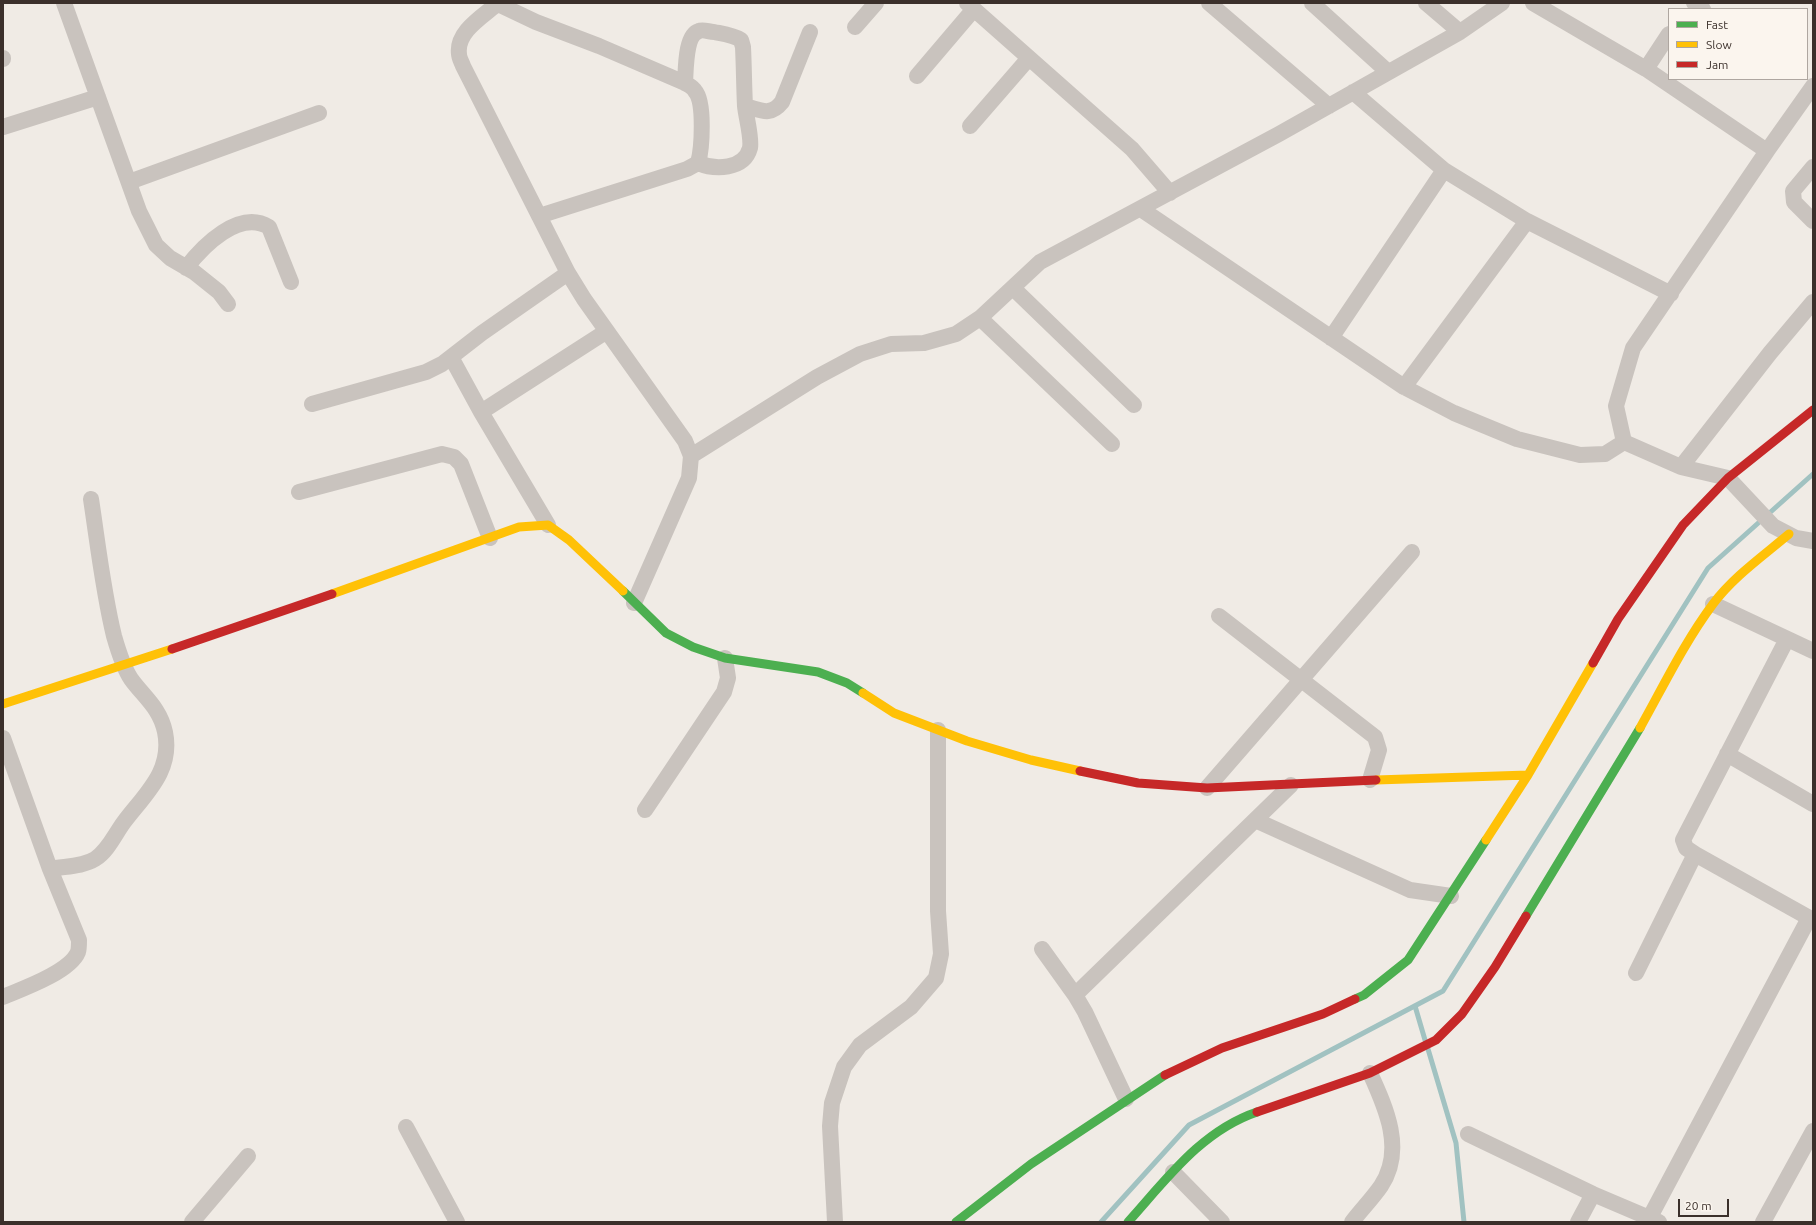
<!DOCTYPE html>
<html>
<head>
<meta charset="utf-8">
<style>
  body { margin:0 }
  #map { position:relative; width:1816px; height:1225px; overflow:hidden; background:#f0ebe5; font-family:Ubuntu,sans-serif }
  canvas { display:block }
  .frame { position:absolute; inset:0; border:4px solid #3b302b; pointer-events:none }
  .legend { position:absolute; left:1668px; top:8px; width:140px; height:72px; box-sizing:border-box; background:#fbf5ee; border:1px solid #aea6a0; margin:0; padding:5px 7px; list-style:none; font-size:12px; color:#3b302b }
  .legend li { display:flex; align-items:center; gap:8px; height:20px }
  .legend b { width:20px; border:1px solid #aea6a0 }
  .scale { position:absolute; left:1678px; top:1199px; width:51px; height:18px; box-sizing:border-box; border:2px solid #3b302b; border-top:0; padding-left:5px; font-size:12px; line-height:14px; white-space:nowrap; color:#3b302b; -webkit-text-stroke:3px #fbf5ee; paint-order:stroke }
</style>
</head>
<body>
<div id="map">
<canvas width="1816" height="1225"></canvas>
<div class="frame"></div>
<ul class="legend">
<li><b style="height:5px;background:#4caf50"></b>Fast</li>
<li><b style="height:5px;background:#ffc107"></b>Slow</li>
<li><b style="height:5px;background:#c62828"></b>Jam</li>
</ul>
<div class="scale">20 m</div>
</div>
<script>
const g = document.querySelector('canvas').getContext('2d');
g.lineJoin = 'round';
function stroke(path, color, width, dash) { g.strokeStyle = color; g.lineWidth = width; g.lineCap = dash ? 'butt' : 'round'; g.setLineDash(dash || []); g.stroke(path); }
const stream = new Path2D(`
  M1415,1006L1425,1040
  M1428,1049L1456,1143L1464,1222
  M1101,1222L1189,1125L1443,991L1708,568L1813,474`);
const street = new Path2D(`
  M64,3L139,211L156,245L170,258L194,272L219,292L228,304
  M496,3L536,22L599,46L685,83C688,85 693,87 695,91C705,102 702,149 698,163L687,169L539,216
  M967,3L1132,149L1170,193
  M1209,3L1329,106
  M1312,3L1388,72
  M1426,3L1460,32
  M1533,3L1646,69L1767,151L1633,348L1616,406L1624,442L1681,467L1728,478L1773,526L1796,538L1813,541
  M1694,3L1703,9
  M497,4C482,17 456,32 459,54C459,58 462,63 463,66L568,273L584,299L685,441L691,456L689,478L634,603
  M855,27L876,3
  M3,58V59
  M1646,69L1669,34
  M917,76L974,9
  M685,83C686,70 685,35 699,31C703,29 709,32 714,32C724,34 733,35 741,40L743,47C744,67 744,86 745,106C746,117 752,138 750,148C744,170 715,170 698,163
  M1353,92L1444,170L1527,221L1671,294
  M745,106C761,110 770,117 782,102L810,32
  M970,126L1029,58
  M3,127L98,97
  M1767,151L1813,86
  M1813,167L1793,191L1794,202L1813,221
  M129,182L319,113
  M1141,209L1404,387L1454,413L1517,439L1580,455L1605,454L1624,442
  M186,268C203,246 239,209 269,227L291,282
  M1013,288L1134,405
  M980,318L1112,444
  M1331,338L1444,170
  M451,357L481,412L548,525
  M1404,387L1527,221
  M312,404L426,372L442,364L482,333L568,273
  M481,412L607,331
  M691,456L817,377L860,354L891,344L924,343L956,334L980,318L1040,262L1279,134L1460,32L1502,3
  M1681,467L1770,353L1813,302
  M299,492L442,454L454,457L461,464L490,538
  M1713,604L1813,651
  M1219,616L1375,737L1379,750L1370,780
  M3,738L50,869L79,940C79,943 79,949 78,952C70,972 22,989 3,997
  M1727,754L1813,804
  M1207,788L1412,552
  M645,810L724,692L728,678L725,658
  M1255,820L1410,890L1451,896
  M1695,854L1686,848L1683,840L1787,639
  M50,869C65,866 82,867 95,859C108,851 115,834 124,822C145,794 173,771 165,732C160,708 144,697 131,679C123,667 118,650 114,636C103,591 98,545 91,499
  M1042,949L1075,995L1085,1012L1126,1099
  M1636,973L1695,854L1813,920
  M1075,995L1291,785
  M406,1127L457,1222
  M1468,1134L1593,1194L1659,1222
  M1173,1172L1222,1222
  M1650,1217L1809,918
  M192,1222L248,1156
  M835,1222L830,1126L832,1103L844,1067L860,1045L911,1007L936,978L941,954L938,911V730
  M1352,1222C1361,1210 1372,1199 1381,1186C1405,1150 1386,1108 1370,1073
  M1578,1222L1593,1194
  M1763,1222L1813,1131`);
const fast = new Path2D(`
  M623,591L666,633L693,647L725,658L818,672L847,683L863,693
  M1526,916L1640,728
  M1355,999L1364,995L1408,960L1486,840
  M956,1222L1031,1164L1165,1075
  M1128,1222C1166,1180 1201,1131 1257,1112`);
const slow = new Path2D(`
  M332,594L519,527L548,525L569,540L623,591
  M863,693L894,713L967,741L1031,760L1080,771
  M3,704L172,649
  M1640,728C1663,687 1684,643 1713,604C1733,577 1763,556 1789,534
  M1376,780L1528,775
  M1486,840L1528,775L1593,663`);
const jam = new Path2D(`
  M172,649L332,594
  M1593,663L1618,619L1683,525L1728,478L1813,410
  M1080,771L1138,783L1207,788L1376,780
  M1165,1075L1222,1048L1323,1014L1355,999
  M1257,1112L1370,1073L1436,1040L1462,1014L1495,967L1526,916`);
stroke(stream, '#a1c2c1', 5);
stroke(street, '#c9c3be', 16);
stroke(fast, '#4caf50', 9);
stroke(slow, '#ffc107', 9);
stroke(jam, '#c62828', 9);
</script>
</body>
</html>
